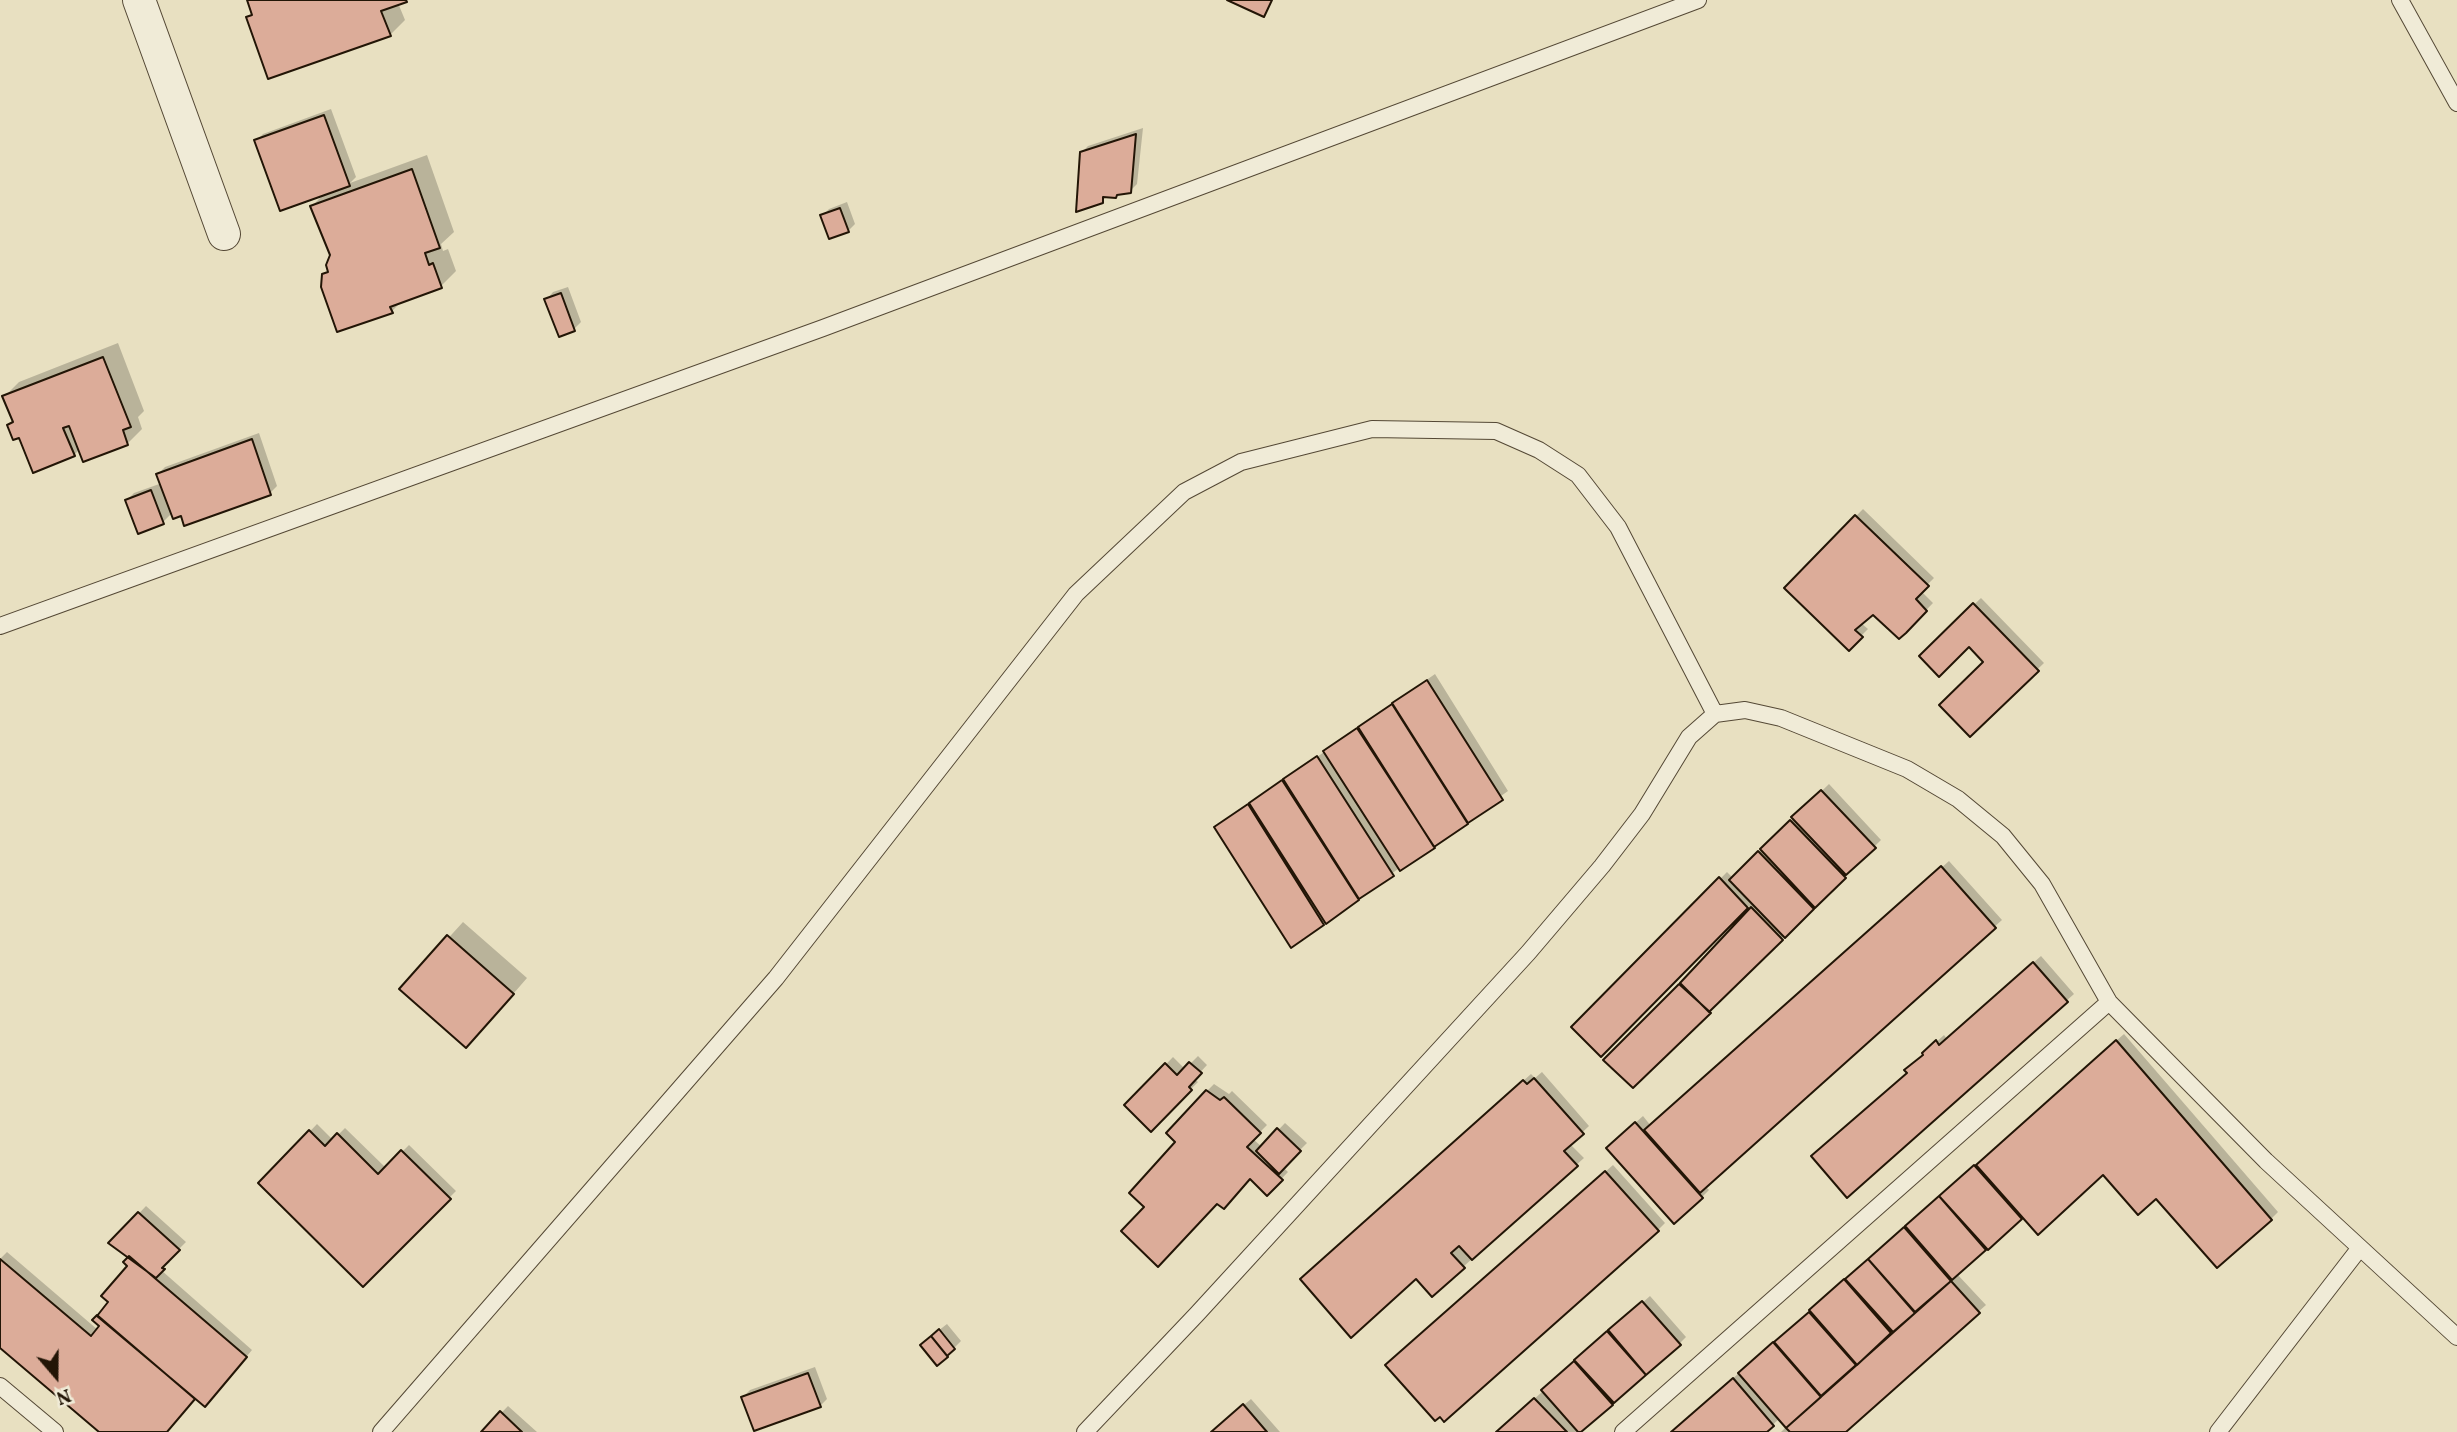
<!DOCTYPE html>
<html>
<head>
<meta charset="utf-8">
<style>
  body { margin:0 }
  #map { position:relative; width:2457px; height:1432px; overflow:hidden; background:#e8e0c1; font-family:Vollkorn,serif }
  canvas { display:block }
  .north { position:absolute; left:21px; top:1341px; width:70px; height:70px; -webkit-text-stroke:5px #f0ebd7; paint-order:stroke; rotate:160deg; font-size:19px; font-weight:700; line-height:28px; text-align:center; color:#221506 }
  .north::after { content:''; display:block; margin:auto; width:24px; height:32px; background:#221506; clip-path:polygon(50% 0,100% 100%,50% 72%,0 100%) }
</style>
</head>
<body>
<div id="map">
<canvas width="2457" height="1432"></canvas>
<div class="north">N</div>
</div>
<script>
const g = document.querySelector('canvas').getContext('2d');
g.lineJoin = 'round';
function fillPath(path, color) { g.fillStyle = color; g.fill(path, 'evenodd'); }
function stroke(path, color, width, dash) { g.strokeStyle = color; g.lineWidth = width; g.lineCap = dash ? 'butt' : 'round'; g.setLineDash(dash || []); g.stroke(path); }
const shadow = new Path2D(`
  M249,0H406L398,3L405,20L390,35L248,17L253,12Z
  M331,109L356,177L350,183L427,155L454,232L441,244L443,251L448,249L456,271L441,286L403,300L392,311L324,275L329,270L332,255L312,206L325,193L256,141L263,134Z
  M1143,128L1137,184L1130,191L1107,195L1102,201L1081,153L1088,146Z
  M847,202L855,224L848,231L822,216L829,209Z
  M568,287L581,322L574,329L547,299L553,292Z
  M118,343L144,411L138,417L142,429L127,444L80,449L74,455L20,435L9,425L14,420L4,397L19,382Z
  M259,433L277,486L270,493L182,514L172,513L163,522L127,500L134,493L162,483L158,474L165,467Z
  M1863,509L1934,578L1921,591L1933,603L1905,632L1873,612L1861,623L1868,629L1849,648L1786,588Z
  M1981,598L2044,663L1970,735L1986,662L1969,645L1921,656Z
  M1435,674L1508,791L1291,945L1216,828Z
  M1829,784L1881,840L1633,1085L1605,1060L1725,939L1750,907L1748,906L1601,1055L1574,1027L1727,872L1733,878Z
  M1949,861L2002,920L1705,1186L1709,1190L1702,1197L1615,1141L1643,1116L1651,1126Z
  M463,922L527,978L481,1031L402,989Z
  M2041,956L2074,994L1847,1196L1909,1073L1906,1070L1944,1035L1947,1039Z
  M2124,1034L2278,1212L2271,1219L2157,1197L2103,1172L2023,1216L1957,1274L1986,1305L1843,1432H1781L1787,1426L1780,1418L1765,1432H1672ZM1851,1282L1896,1332L1891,1336L1848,1284Z
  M1198,1056L1207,1065L1194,1079L1198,1082L1151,1129L1127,1105L1173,1057L1185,1069Z
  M1542,1072L1589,1126L1570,1144L1584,1158L1463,1267L1416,1276L1309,1272L1531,1074L1535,1078Z
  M1214,1084L1229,1094L1232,1091L1267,1125L1253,1139L1262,1147L1285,1123L1307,1143L1283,1167L1288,1172L1267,1194L1250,1177L1218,1202L1147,1207L1178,1142L1207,1091Z
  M317,1124L333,1140L345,1128L386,1168L409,1145L456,1191L363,1284L261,1183Z
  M1613,1165L1665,1223L1658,1230L1394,1358Z
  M146,1206L186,1242L167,1261L170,1262L161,1270L252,1350L212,1398L196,1397L166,1432H102L0,1345V1259L7,1252L98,1330L129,1265V1258L111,1243Z
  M1650,1296L1686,1337L1679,1344L1580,1432H1497Z
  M947,1324L961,1341L954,1348L929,1338Z
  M815,1367L827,1399L820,1406L743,1397L750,1390Z
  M1251,1399L1280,1432H1212Z
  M508,1406L537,1432H483Z`);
const building = new Path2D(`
  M247,0H406L407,2L381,11L391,36L268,79L246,17L252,15Z
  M1227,0H1272L1264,17Z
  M324,115L350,186L280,211L254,140Z
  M1136,134L1131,193L1117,195L1116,198L1103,197V203L1076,212L1080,152Z
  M412,169L440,248L425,253L429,265L433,263L442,288L390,307L393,313L337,332L321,287L322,274L328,272L326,265L330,255L310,206Z
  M840,208L849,232L829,239L820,215Z
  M561,293L575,331L559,337L544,299Z
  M103,357L131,427L123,430L128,445L83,462L69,426L63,428L75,456L33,473L19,438L13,440L7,425L13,422L2,396Z
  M252,439L271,495L184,526L181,516L173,519L156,474Z
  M151,490L164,524L138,534L125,500Z
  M1855,515L1929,586L1916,599L1927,611L1906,633L1899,639L1873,615L1855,630L1863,637L1849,651L1784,588Z
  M1973,603L2039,671L1970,737L1939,705L1983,662L1969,647L1939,677L1919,656Z
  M1427,680L1503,800L1468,823L1392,703Z
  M1392,704L1468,824L1434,847L1358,727Z
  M1357,728L1435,848L1400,871L1323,751Z
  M1317,756L1394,876L1359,899L1283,779Z
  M1282,780L1359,900L1326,924L1249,803Z
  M1821,790L1876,848L1846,875L1791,817Z
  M1248,804L1324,925L1291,948L1214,827Z
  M1790,820L1846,878L1815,908L1760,849Z
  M1758,851L1814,909L1785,938L1729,880Z
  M1941,866L1996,928L1700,1193L1644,1130Z
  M1719,877L1748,908L1601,1057L1571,1027Z
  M1751,907L1783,940L1709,1012L1680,983Z
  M447,935L514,994L466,1048L399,989Z
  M2033,962L2068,1002L1847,1198L1811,1156L1907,1073L1904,1070L1923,1055L1922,1053L1936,1040L1939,1045Z
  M1679,984L1711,1013L1633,1088L1603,1060Z
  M2116,1040L2272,1220L2217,1268L2156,1199L2138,1215L2103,1175L2038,1235L1976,1165Z
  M1189,1062L1202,1073L1189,1087L1192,1090L1151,1132L1124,1105L1165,1063L1177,1075Z
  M1534,1078L1584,1134L1564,1151L1578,1166L1472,1260L1459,1246L1451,1253L1465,1268L1432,1297L1416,1279L1351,1338L1300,1279L1523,1080L1527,1084Z
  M1206,1090L1220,1100L1224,1097L1261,1133L1247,1147L1283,1180L1267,1196L1250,1179L1224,1209L1217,1204L1158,1267L1121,1231L1144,1207L1129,1193L1175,1142L1166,1133Z
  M1635,1122L1703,1198L1674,1224L1606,1148Z
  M1277,1128L1301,1151L1279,1174L1256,1151Z
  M309,1130L325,1146L337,1133L378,1174L401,1150L451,1199L363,1287L258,1183Z
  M1974,1165L2022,1219L1988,1250L1939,1196Z
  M1605,1171L1659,1231L1444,1422L1440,1417L1435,1421L1385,1365Z
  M1939,1196L1986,1250L1952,1280L1905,1226Z
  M138,1212L180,1250L162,1268L165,1269L156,1278L108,1243Z
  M1904,1227L1951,1281L1915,1312L1868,1259Z
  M129,1256L247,1357L205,1407L97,1316L108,1302L101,1296L127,1266L123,1262Z
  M0,1259L91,1336L99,1326L92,1320L97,1315L195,1399L167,1432H99L0,1348Z
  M1868,1259L1915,1313L1893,1332L1845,1279Z
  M1844,1279L1891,1333L1857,1365L1809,1310Z
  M1951,1281L1980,1313L1846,1432H1790L1786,1428Z
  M1642,1301L1681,1345L1646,1375L1608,1330Z
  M1809,1312L1856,1365L1821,1396L1774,1342Z
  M939,1329L955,1349L947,1356L931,1336Z
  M1607,1331L1646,1375L1614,1403L1574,1360Z
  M931,1336L948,1357L937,1366L920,1345Z
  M1773,1342L1821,1397L1786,1428L1738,1373Z
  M1574,1361L1613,1405L1581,1432H1578L1541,1390Z
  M808,1373L821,1407L754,1431L741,1397Z
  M1733,1378L1774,1426L1767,1432H1671Z
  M1534,1398L1567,1432H1496Z
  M1243,1404L1267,1432H1211Z
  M500,1411L522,1432H481Z`);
const service = new Path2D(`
  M2400,0L2457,103
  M0,626L823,328L1698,0
  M0,1386L55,1432
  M381,1432L776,978L1076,594L1184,492L1241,462L1372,429L1496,431L1539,450L1578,475L1618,527L1715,714
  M1085,1432L1197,1314L1528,953L1602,866L1642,814L1689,737L1715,714L1745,710L1781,718L1907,769L1958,799L2003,836L2042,884L2109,1002
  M1623,1432L2109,1002L2266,1161L2457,1337
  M2218,1432L2359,1249`);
const minor = new Path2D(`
  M139,0L224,234`);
fillPath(shadow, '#0003');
fillPath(building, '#dcac99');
stroke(building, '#221506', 2);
stroke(service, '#544835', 18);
stroke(minor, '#544835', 34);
stroke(service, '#f0ebd7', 16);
stroke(minor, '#f0ebd7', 32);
</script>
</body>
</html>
